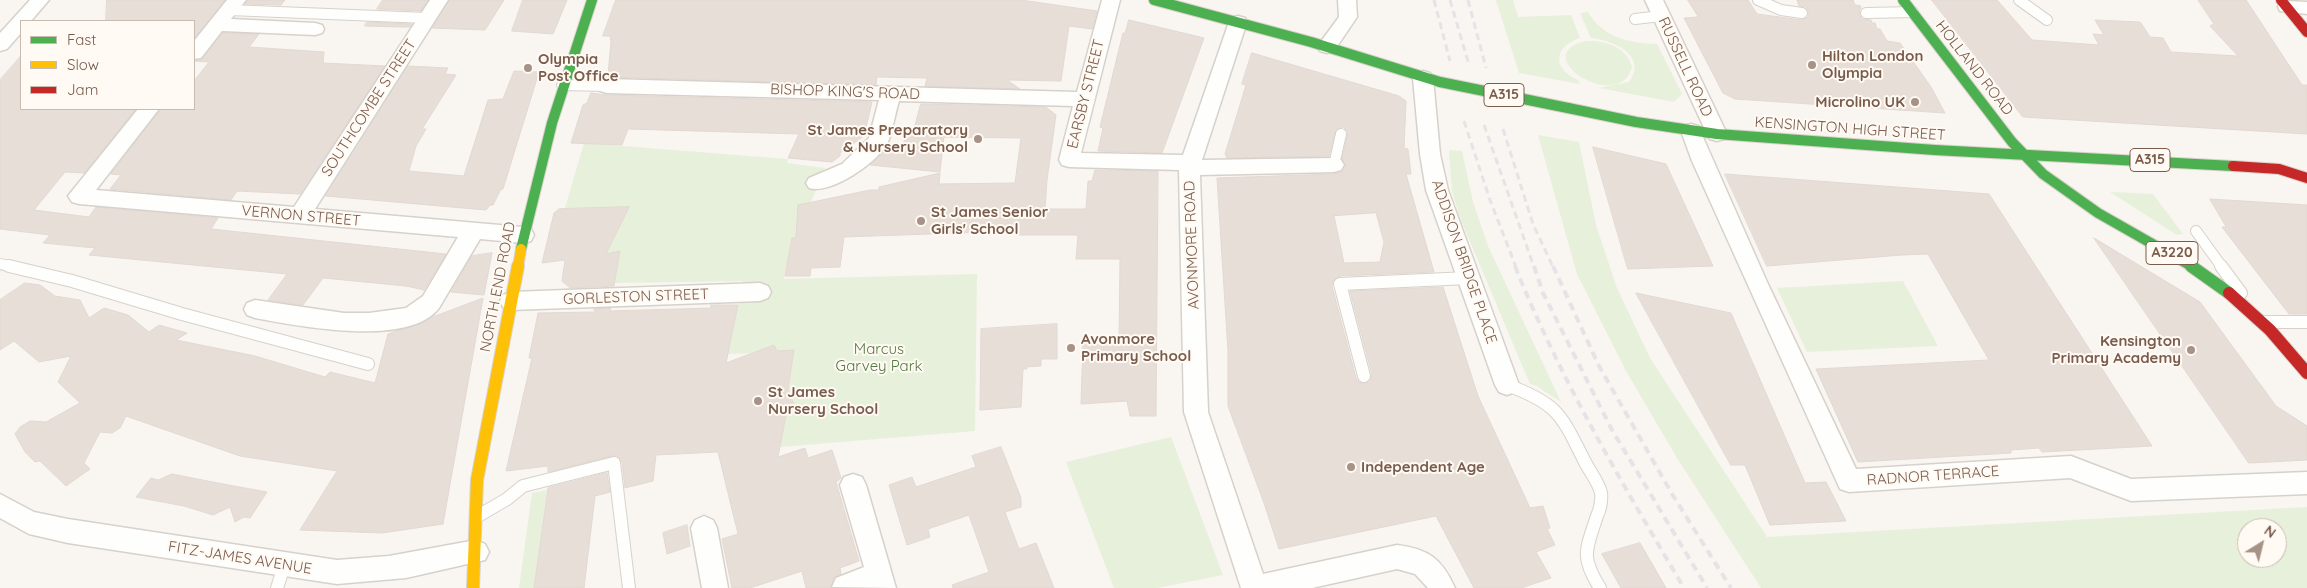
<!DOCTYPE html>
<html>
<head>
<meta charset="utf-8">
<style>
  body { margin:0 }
  #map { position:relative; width:2307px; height:588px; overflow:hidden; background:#f9f5f0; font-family:Quicksand,sans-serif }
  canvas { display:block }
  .legend { position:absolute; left:20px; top:20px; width:175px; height:90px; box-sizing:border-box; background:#fffaf3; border:1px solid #cabbb1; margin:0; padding:6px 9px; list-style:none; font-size:15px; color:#7a5c4d }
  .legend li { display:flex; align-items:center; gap:10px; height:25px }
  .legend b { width:25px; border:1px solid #cabbb1 }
  .north { position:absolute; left:2237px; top:518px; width:50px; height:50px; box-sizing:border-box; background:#fffaf3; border:1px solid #cabbb1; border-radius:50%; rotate:36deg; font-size:14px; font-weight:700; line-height:20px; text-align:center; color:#7a5c4d }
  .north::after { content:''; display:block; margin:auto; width:18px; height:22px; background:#a69286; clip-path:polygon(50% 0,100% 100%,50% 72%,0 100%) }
</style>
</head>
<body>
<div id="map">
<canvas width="2307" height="588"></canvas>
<ul class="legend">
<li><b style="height:6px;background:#4caf50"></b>Fast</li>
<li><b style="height:6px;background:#ffc107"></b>Slow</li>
<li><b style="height:6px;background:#c62828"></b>Jam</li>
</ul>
<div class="north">N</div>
</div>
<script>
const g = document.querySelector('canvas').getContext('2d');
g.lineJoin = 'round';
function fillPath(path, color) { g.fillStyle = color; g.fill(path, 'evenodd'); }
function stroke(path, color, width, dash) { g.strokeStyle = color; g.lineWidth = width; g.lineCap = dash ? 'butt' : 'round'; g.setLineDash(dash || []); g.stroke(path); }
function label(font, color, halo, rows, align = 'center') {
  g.font = font + ' Quicksand,sans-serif'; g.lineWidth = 4; g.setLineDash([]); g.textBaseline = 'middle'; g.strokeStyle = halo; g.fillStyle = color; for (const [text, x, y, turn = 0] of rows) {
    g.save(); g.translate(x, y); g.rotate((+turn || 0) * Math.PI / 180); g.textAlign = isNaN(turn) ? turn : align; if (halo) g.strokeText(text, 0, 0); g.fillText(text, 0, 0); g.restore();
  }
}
const green = new Path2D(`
  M1496,0H1513L1518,17L1571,15L1580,38C1553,47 1552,69 1578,80L1580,84L1519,73Z
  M1588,12C1603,38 1629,43 1657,44L1682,94L1674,102L1599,88L1629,82C1649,56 1613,40 1591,38L1580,13Z
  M1586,41C1605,40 1627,47 1632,67C1620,115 1525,55 1586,41Z
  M1538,135L1579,142L1596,225L1617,288L1650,358L1767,537L2307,507V588H1761L1677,458L1626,371L1577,274ZM2247,528H2277V558H2247Z
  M584,143L788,159L787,163L825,168L796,238H792L784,279L977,274L975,431L780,447L787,410L795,405L791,395L788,396L794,351H777L774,345L759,351L758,353L726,354L730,347L743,281L615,283L620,251L606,254L628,208H565Z
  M1449,150L1462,151L1473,202L1488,246L1561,402L1535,385L1530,384L1460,218L1452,191Z
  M2110,192L2153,194L2183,234L2177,235Z
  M1903,281L1938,346L1807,352L1777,288Z
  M1171,437L1223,575L1157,588H1114L1066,462Z
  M547,490L534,588H519L532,493Z`);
const building = new Path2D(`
  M107,0H225L194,38V21H106Z
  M248,0H285L281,5L245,4Z
  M383,0H428L421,11L377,9Z
  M450,0H504L485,30L432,28Z
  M523,0H567L553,34L512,31Z
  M616,0H1021L1097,11L1092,29L1069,26L1061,81L1007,80L1020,89L925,86L927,78L877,77L876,85L607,77L596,79L598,74L608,75L611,42L610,36H603Z
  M1688,0H1748L1757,14L1802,20L1808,17V11L1806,7L1799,6L1797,0H1853L1855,5L1861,6L1859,14L1862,19L1871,20L1872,23H1875L1877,29H1880L1887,41L1900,43L1931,87L1945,113L1735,99L1723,93L1684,18L1698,17Z
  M1932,0H1997L2032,40L2099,45L2093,34L2104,35L2095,20L2139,22L2141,23L2150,37L2163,38L2171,52L2238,56L2210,26L2214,24L2198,0H2246L2302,85H2307V134L2023,117Z
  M1129,20L1204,38L1162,153L1098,151L1103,128L1100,127L1123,33H1125Z
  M367,22L412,24L410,27H402L365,26Z
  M223,33L259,34L249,47L324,52L323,63L385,66L300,194L237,191L231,200L110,189L121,175L111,174L161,109H194V81L209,62L194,61L202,59Z
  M1252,53L1399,96L1406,101L1404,148L1408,149L1411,174H1406L1434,272L1340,276L1333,281L1332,286L1356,378L1359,382L1365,384L1370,381L1372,375L1350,291L1443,287L1478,396L1530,508L1543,506L1550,528L1547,529L1555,545L1536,552L1551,578L1521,588H1474L1436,516L1279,549L1264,503L1228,406V351L1217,178L1334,174L1342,172L1346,166L1342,159L1348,132L1343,127L1336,130L1329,156L1227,158L1225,154L1246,85L1242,84ZM1376,213L1384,242L1380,262L1344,263L1334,216Z
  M21,56V109H136L84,173L65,172L34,210L89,217L96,207L218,218L211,229L446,254L424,290L406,286L323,278L303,305L268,300L287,274L89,255L95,248L43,243L50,235L0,229V80Z
  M408,66L448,68L445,74L456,75L422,129H426L416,146L409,171L464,176L488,100L503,99L514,71L539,72L503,189H501L493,205H490L486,210L326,196Z
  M591,93L607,95L872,102L864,136L840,153V156L832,162L788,158L799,134L628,129L622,145L571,143L583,105L587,103Z
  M921,104L1046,107L1056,115L1047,180L1045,209H1086L1088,181H1092L1095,170L1158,171L1156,416H1130L1127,401L1081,404L1083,342H1119L1120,259H1076L1078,235H1016V231L844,237L840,267L811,268L810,276H785L792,238H796L798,205L870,190H879V187L940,173L939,184L1015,183L1021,138L944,137L940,172L870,165L886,148L902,149L908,127L914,128Z
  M1593,147L1666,164L1713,266L1628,269Z
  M1725,174L1989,194L2152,446L2042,452L2039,448L2011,450V453L1858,462L1816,369L1989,360L1928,254L1902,255L1767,266Z
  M2210,199L2307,205V314H2289L2222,227H2226Z
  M629,207L606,254L620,251L614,286L570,288L562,281L565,260L542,263L554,213L559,209Z
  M2094,238L2200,302L2276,406L2307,426V460L2249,463Z
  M492,253L484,295L451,292L472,256Z
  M25,283L40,285L55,296L80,300L89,318L104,308L128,315L149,332L159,325L187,333L176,340L255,356L325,377L330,372L375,383L388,334L425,322L430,318L483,298L443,524L382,533L300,530L337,471L240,456L126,416L120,428L112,433L100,432L84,463L90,469L66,486L40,461L35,462L25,452L15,434L20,427L30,421L46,422L80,403L58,382L71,356L39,362L14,341L0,350V300Z
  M1636,293L1731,313L1805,483L1826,482L1846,521L1770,525L1745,465H1731Z
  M711,305H738L726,363L774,345L777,351L794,350L788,390L795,406L787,410L778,457L805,448L808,458L832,450L841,478L836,482L859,561L840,568L841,574L834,577L831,588H806L802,571L750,588H732L722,539L738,534L718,452L656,455L653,481L625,488L622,462L616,455L548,472V466L506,471L532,358H529L538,313L596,312L593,309L611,308L610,311L711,308Z
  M1057,324V359H1041V366L1026,367L1027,369H1023L1021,407L980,410L981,329Z
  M1001,447L1021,498V507L1005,512L1019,549L1036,543L1054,588H953L952,585L989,572L969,515L928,529L930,537L907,545L889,485L912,477L916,487L976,467L972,456Z
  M607,473L610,492L595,496L584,588H534L548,488Z
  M172,474L223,484L267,492L250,518L244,517L235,522L230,507L213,515L184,506L136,497L151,478L158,480Z
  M687,525L690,546L667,554L663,533Z
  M1640,543L1666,588H1621L1602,554Z`);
const laneFar1 = new Path2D(`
  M1758,0L1781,10L1802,13
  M2019,0L2047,20
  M229,10L427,18
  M1866,13L1913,12
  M1635,19L1661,16
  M562,85L607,86
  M1334,165L1341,134
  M2196,231L2222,267
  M0,264L14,267`);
const lane = new Path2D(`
  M9,266L72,281L182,314L368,364
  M2221,266L2241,293
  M2264,322H2307
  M1364,376L1340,284L1468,278
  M1507,385C1559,404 1561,415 1585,462C1590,472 1599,483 1601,493C1602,500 1600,510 1597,516C1586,550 1580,556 1600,588
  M478,516L507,499L523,486L614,463L629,588
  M277,588L284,566`);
const street = new Path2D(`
  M30,0H49L31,21H21V33L7,49L0,51V33Z
  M227,0H246L231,19L315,23L322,25L324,29L322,33L315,35L222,31L201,58L194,59V41Z
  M430,0H448L315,209L523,227L531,229L534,235L531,241L523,243L480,239L439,308C409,348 297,326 255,318L247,315L244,309L247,303L255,300L344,313H369L406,308L423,296L458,237L79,204L72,202L68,196L138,109H159L96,190L294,207Z
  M1102,0H1120L1081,153L1183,155L1229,22L1231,18L1238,16L1245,18L1247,22L1202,160L1334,158L1341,160L1344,165L1341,170L1334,172L1200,175L1208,412L1263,574L1397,545C1429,549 1442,559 1455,588H1428L1415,574L1397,569L1312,588H1241L1184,412L1179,170L1069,167L1062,165L1059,160L1073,106L899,101C895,114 893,129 888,142C879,162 830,195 809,188L806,183L809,178L842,164L869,138L879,100L607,93L600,91L597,86L600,81L607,79L1077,92Z
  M1338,0H1356L1357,17L1334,51L1327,53L1320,51L1317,47L1339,17Z
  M1645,0H1663L1727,134L1724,139L1717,141L1710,139L1707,134Z
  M2287,1L2307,2V14L2280,11L2278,7L2280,3Z
  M1423,71L1430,73L1433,78L1440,154L1448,190L1519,385L1515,392L1507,395L1499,392L1495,385L1426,190L1420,154L1413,78L1416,73Z
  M1691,124L1698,126L1767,282L1856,469L2071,456L2131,479L2307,472V494L2131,501L2070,478L1849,492L1840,489L1692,161L1681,131L1684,126Z
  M760,283L768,286L771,292L768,298L760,301L511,310L503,307L500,301L503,295L511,292Z
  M853,474L862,477L866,485L896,588L832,587L836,578L864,567L840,485L844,477Z
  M0,494L34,512L68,519L337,560L389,556L476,540L485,544L489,552L485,560L406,578L337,584L68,543L29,534L0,518Z
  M704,516L713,520L717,528L728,588H702L691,528L695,520Z`);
const fastFar1 = new Path2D(`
  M1154,0L1311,42L1440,82
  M1903,0L2012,142L2043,174L2098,213L2193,267
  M1568,108L1636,122L1717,134L1935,150L2233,166
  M521,249L552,123L592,0`);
const fast = new Path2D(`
  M2191,266L2229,293`);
const slowFar1 = new Path2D(`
  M518,267L521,249`);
const slow = new Path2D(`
  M473,588L477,480L518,266`);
const jamFar1 = new Path2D(`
  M2281,0L2307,32
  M2233,166L2279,169L2307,178`);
const jam = new Path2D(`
  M2229,293L2270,330L2307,373`);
const railFar1 = new Path2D(`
  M1434,0L1450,61
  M1450,0L1469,65
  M1468,0L1486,68
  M1464,121L1490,200L1516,267
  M1484,125L1534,267
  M1503,129L1533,224L1553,267`);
const rail = new Path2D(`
  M1515,266C1560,379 1622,483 1684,588
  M1534,266L1543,293L1612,430L1707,588
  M1553,266L1599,366L1672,494L1731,588`);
const fastBridge = new Path2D(`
  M1440,82L1568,108`);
const markers = [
  [1812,65,5,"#a69286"],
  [528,68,5,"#a69286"],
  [1915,102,5,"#a69286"],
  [978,139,5,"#a69286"],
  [921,221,5,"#a69286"],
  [1071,348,5,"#a69286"],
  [2191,350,5,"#a69286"],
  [758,401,5,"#a69286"],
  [1351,467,5,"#a69286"]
];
const shields = [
  [1504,95,40],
  [2150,160,40],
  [2172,253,52]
];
const shieldNames = [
  ["A315",1504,95],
  ["A315",2150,160],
  ["A3220",2172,253]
];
const poiNames = [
  ["Hilton London",1822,56],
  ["Olympia",1822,73],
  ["Olympia",538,59],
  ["Post Office",538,76],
  ["Microlino UK",1905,102,"right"],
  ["St James Preparatory",968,130,"right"],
  ["& Nursery School",968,147,"right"],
  ["St James Senior",931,212],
  ["Girls' School",931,229],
  ["Avonmore",1081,339],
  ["Primary School",1081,356],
  ["Kensington",2181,341,"right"],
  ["Primary Academy",2181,358,"right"],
  ["St James",768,392],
  ["Nursery School",768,409],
  ["Independent Age",1361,467]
];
const streetNames = [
  ["RUSSELL ROAD",1685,67,65],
  ["HOLLAND ROAD",1974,68,52],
  ["BISHOP KING'S ROAD",845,92,2],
  ["EARSBY STREET",1086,94,-76],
  ["SOUTHCOMBE STREET",369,108,-57],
  ["KENSINGTON HIGH STREET",1850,129,4],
  ["VERNON STREET",301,216,5],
  ["AVONMORE ROAD",1192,245,-92],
  ["ADDISON BRIDGE PLACE",1464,262,71],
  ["NORTH END ROAD",498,287,-79],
  ["GORLESTON STREET",636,297,-2],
  ["RADNOR TERRACE",1933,476,-4],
  ["FITZ-JAMES AVENUE",240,558,9]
];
const parkNames = [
  ["Marcus",879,349],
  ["Garvey Park",879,366]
];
fillPath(green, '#e7f0db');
fillPath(building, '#e6ded7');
stroke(building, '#e2d8d2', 1);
stroke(laneFar1, '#d7d1cb', 12);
stroke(lane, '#d7d1cb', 14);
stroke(street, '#d7d1cb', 3);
stroke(fastFar1, '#d9d2cb', 12);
stroke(fast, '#d9d2cb', 14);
stroke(slowFar1, '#d9d2cb', 12);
stroke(slow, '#d9d2cb', 14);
stroke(jamFar1, '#d9d2cb', 12);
stroke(jam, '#d9d2cb', 14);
stroke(laneFar1, '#fefefd', 10);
stroke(lane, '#fefefd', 12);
fillPath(street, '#fefefd');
stroke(fastFar1, '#4caf50', 10);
stroke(fast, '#4caf50', 12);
stroke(slowFar1, '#ffc107', 10);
stroke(slow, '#ffc107', 12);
stroke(jamFar1, '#c62828', 10);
stroke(jam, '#c62828', 12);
stroke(railFar1, '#e6e3e7', 3, [7, 4.5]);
stroke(rail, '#e6e3e7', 4, [8, 5.5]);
stroke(fastBridge, '#dad1cc', 12, []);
stroke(fastBridge, '#4caf50', 10);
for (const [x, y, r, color] of markers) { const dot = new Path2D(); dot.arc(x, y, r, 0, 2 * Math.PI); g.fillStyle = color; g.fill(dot); stroke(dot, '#fffaf3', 2); }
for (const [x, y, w] of shields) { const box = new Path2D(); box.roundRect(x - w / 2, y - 11.5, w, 23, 4); g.fillStyle = '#fffaf3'; g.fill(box); stroke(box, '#7a5c4d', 1); }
label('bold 14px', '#7a5c4d', null, shieldNames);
label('bold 15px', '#7a5c4d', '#fffaf3', poiNames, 'left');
label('15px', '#7a5c4d', '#fffaf3', streetNames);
label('15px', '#537a41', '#fffaf3', parkNames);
</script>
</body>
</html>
